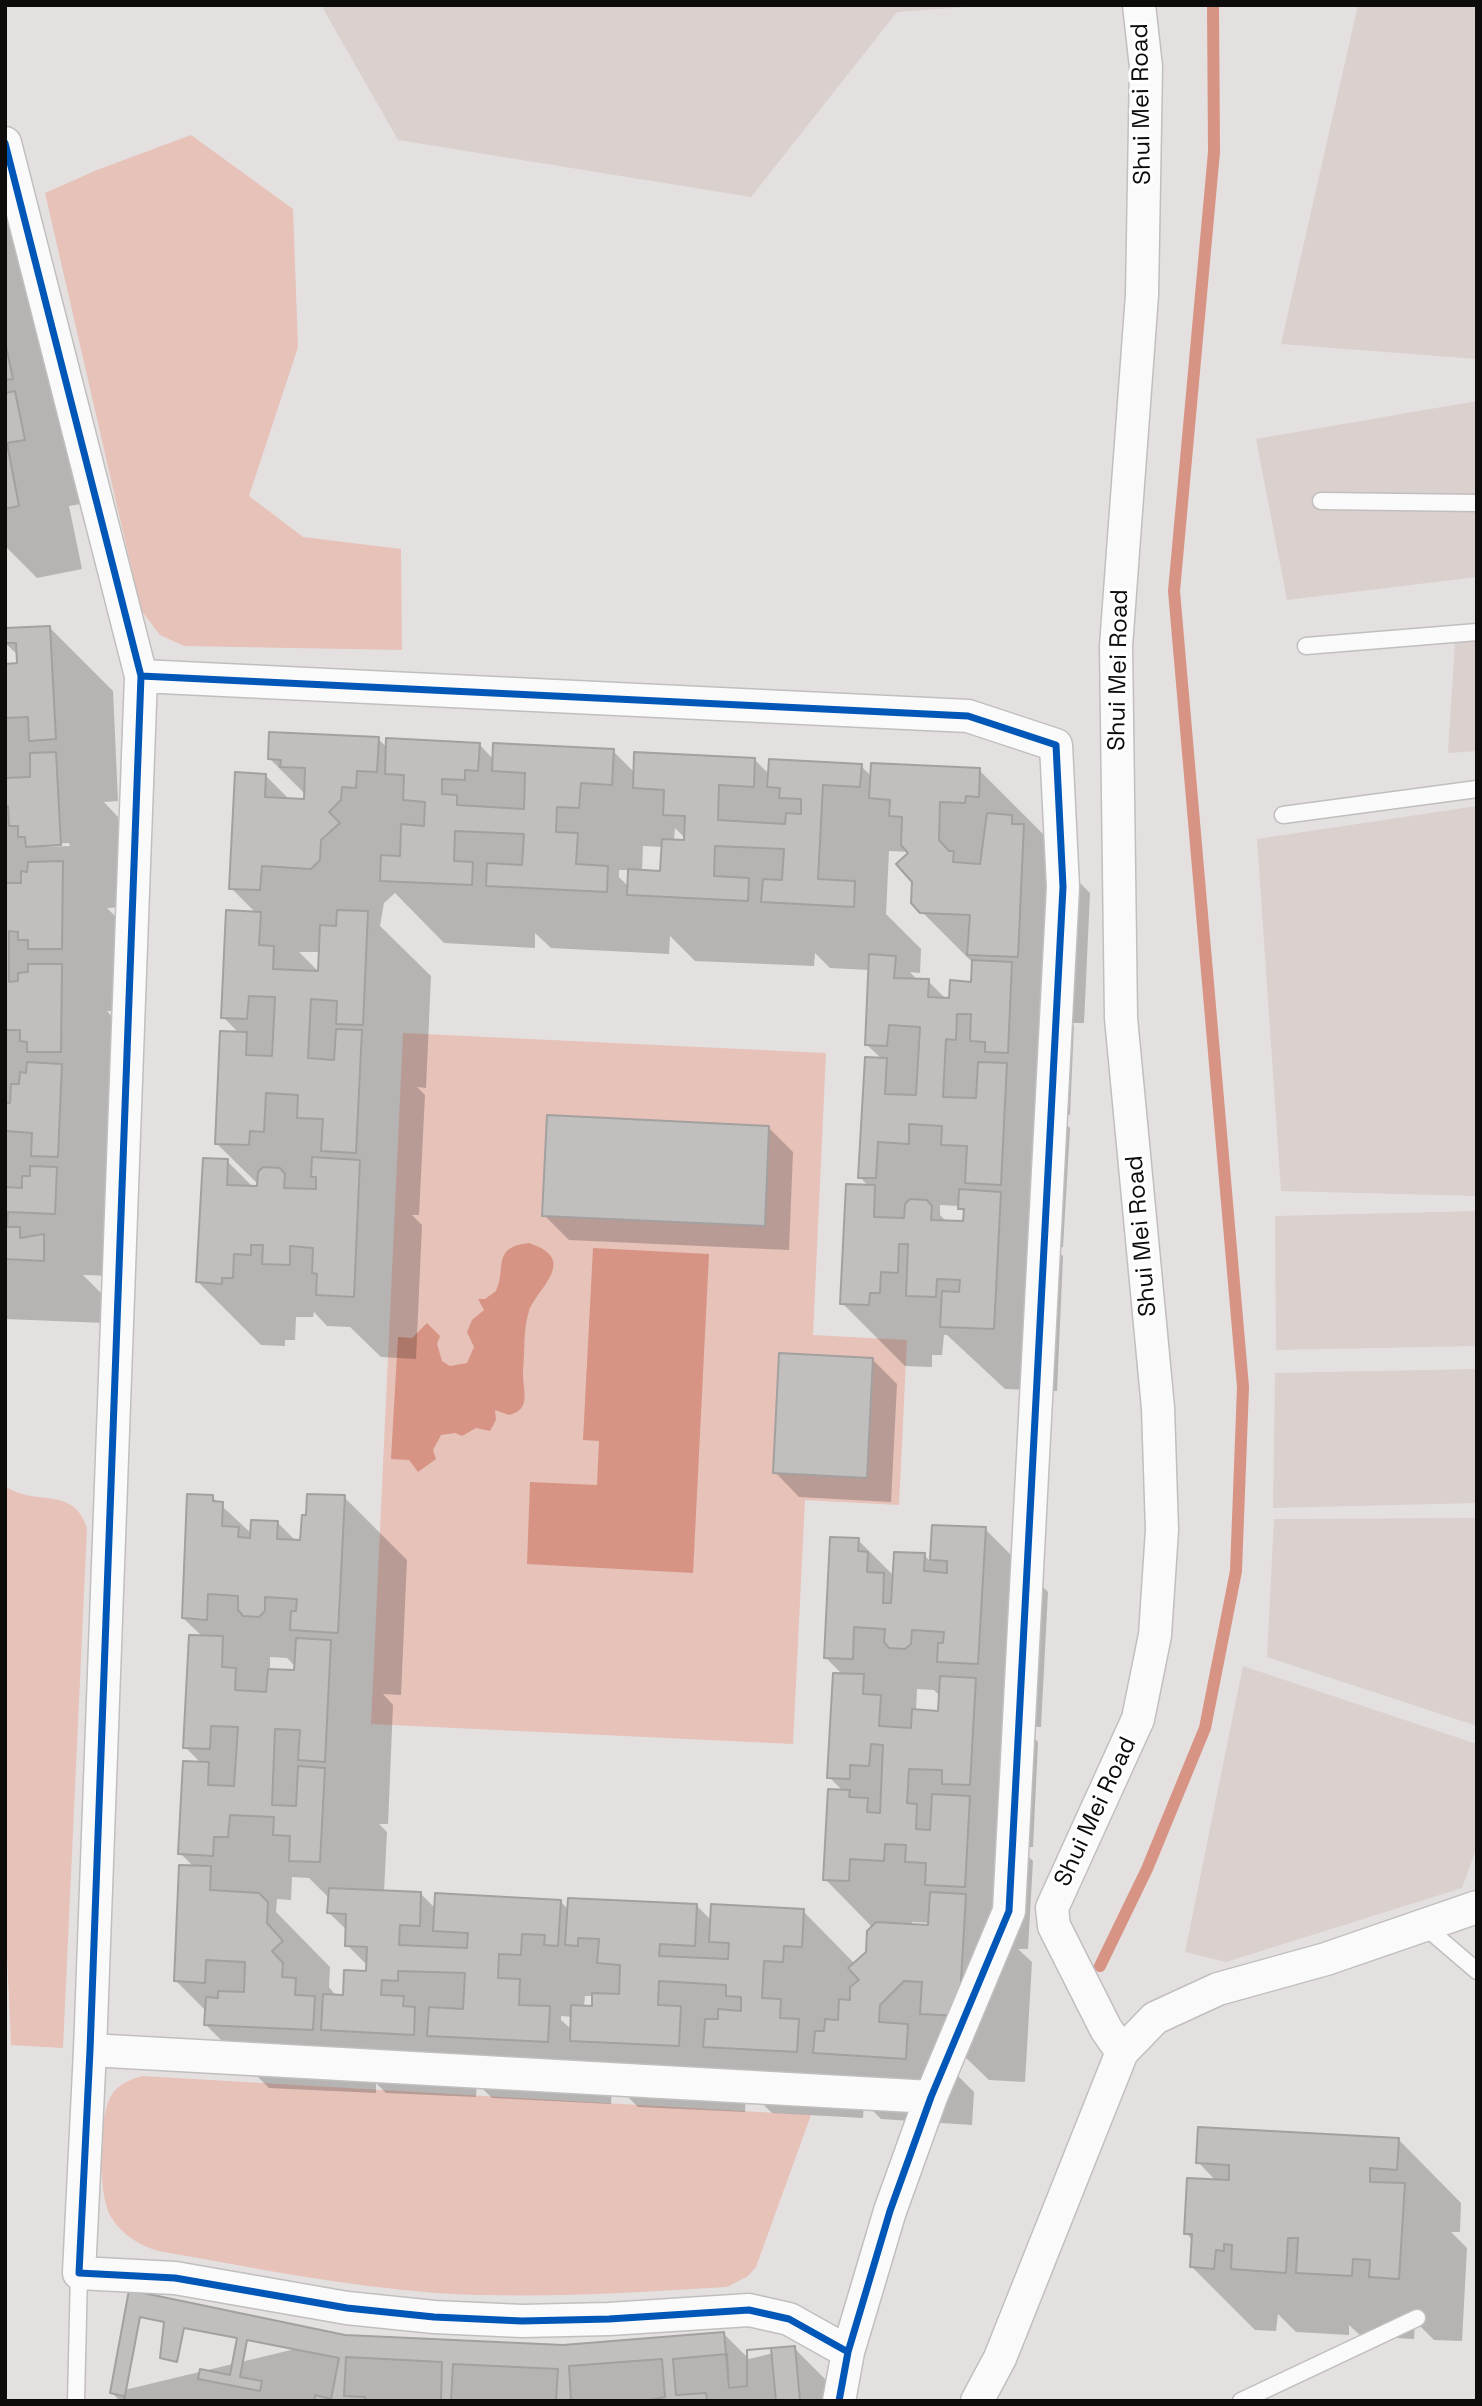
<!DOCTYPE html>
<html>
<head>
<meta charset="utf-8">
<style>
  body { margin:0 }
  #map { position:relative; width:1482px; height:2406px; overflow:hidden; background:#e4e0e0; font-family:"Space Grotesk",sans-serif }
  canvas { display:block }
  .frame { position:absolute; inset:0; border:7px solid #0e0c0b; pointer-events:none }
</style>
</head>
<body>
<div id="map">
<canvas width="1482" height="2406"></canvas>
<div class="frame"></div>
</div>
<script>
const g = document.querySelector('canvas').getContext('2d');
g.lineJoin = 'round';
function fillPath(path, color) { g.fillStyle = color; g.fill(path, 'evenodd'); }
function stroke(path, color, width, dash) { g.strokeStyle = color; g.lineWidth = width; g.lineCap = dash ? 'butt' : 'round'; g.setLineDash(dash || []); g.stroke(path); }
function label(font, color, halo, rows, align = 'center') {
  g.font = font + ' "Space Grotesk",sans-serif'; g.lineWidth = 6; g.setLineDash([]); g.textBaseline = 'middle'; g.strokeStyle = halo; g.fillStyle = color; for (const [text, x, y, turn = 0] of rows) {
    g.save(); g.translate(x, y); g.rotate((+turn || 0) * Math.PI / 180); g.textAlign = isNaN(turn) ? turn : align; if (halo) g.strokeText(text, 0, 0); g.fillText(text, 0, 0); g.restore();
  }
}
const built = new Path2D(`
  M321,5H994L897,12L751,197L398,140Z
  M1358,5H1477V359L1281,344Z
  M1477,401V577L1287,600L1256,439Z
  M1477,624V751L1448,753L1456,626Z
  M1477,806V1196L1281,1191L1257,839Z
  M1477,1211V1346L1276,1350L1275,1216Z
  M1477,1369V1503L1273,1508L1275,1373Z
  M1477,1518V1726L1267,1657L1274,1519Z
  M1243,1666L1477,1744V1847L1462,1888L1226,1962L1185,1952Z`);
const green = new Path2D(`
  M191,135L293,209L298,347L249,496L303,537L401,549L402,650L184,646L160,635L141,610L45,193L97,170Z
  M403,1033L826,1053L813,1335L907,1340L899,1505L805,1500L793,1744L371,1724Z
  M5,1486C34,1507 74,1485 87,1528L63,2048L11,2045L5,1911Z
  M142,2076L811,2115L756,2267L748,2276L727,2287C630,2293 533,2299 436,2293C342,2286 250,2267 158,2251C139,2245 122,2235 111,2217C98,2195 98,2118 111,2096C118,2084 129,2080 142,2076Z`);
const water = new Path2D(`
  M529,1243C580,1260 537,1288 529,1311C523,1329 525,1352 523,1371C522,1390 533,1409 509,1415L495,1410L496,1420L490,1431L476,1428L462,1436L455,1433L441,1435L433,1450L436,1459L418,1472L409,1460L391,1459L398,1337L412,1338L427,1323L440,1336L437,1344L442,1361L450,1366L467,1363L474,1347L467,1332L472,1320L484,1310L478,1299H485L496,1291C507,1268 491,1247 529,1243Z
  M593,1248L709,1254L693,1573L527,1564L530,1482L597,1485L599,1441L583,1440Z`);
const shadow = new Path2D(`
  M5,175L75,441L65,443L78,456L87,503L69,506L82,569L37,578L5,546Z
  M50,628L113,691L118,801L104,802L118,817L123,907L107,908L125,926L124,1011H107L124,1029L117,1276L83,1275L107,1299L106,1323L5,1319V665H19V656L5,643ZM69,843L70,846L47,847L44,844Z
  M378,739L388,748L479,744L494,760L613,751L635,773L755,760L770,775L861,766L872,777L979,770L1046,837L1045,848L1090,893L1084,1023H1071L1074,1026L1070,1115L1056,1114L1070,1128L1063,1247H1053L1063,1256L1057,1391L1005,1389L947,1335H944L942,1355H932V1367L905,1366L842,1303L869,1187L860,1177L882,1059L867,1045L870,970L830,968L815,953L814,966L695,961L670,936L669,954L551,948L535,933V948L444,943L395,893L384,903L380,926L431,976L426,1088L417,1087L425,1095L419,1215H412L422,1225L416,1359L381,1357L350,1327L327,1326L314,1312L313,1317H296L295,1340H285V1346L261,1345L198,1282L227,1161L254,1188L259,1185L216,1143L239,1033L223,1017L256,913L231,888L265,775L290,800L305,801L306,795L270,759ZM675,828L686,839V842L674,841ZM643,846L663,847L662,873L642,871ZM889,851L911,852L913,903L974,964L973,983L947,1000L928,981H918L910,972L920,973L921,949L886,914ZM619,870H630L629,887L619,877ZM299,952H321L319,972ZM940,1205L959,1206L965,1214V1223L947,1222L940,1215Z
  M769,1128L793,1152L789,1250L569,1240L544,1215Z
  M872,1359L897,1384L891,1502L799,1497L775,1472Z
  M212,1497L252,1534L277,1522L297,1542H302L344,1497L407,1560L401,1695L383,1694L393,1705L388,1824H379L387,1832L384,1892L421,1894L436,1909L560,1901L569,1910L697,1906L712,1921L803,1911L855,1964L867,1952L873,1928L825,1879L843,1791L829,1777L843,1675L825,1657L858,1540L894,1576L924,1555L931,1562L933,1526L985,1529L1048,1592L1041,1727L1021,1726L1038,1742L1033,1847H1018L1033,1861L1028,1949H1018L1032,1962L1025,2082L989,2080L963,2055L950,2068L974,2092L972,2125L881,2119L864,2102L863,2118L772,2113L746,2088L745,2112L638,2107L612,2081L611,2104L492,2098L477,2083L476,2097L386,2093L376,2083V2093L269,2088L206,2025L207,2012L176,1981L194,1867L180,1853L201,1763L185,1747L203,1637L183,1618ZM270,1657L287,1658L296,1667V1672L270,1671ZM917,1689L934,1690L941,1697L940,1713L916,1711ZM292,1877L309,1878L330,1899L329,1913L348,1931L347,1945L368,1966V1973L344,1997H337L329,1987L330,1967L276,1912L277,1899L291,1900ZM912,1922L930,1923V1927L912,1926ZM585,1996H594L593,2008L584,2007ZM561,2016L573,2017L572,2030L561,2020Z
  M1398,2139L1461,2203L1460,2232H1451L1467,2248L1462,2341L1434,2340L1415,2321L1414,2339L1361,2336L1349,2325V2335L1296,2332L1278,2314L1276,2331L1255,2330L1192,2267L1193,2241L1186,2233L1217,2182L1198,2162Z
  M724,2334L749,2359L794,2348L826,2380L828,2401H120L112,2393L345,2337L563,2346Z`);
const stream = new Path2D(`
  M1100,1966L1147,1869L1205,1728L1236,1571L1243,1387L1174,591L1214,152L1213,5`);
const building = new Path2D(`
  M5,341L13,379L5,380Z
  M15,391L25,440L7,443L19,506L5,509V393Z
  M50,626L56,739L29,741L28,717L5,718V664L17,663L16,643H5V628Z
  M269,732L379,737L377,772L357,771L356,788L342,787L341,800L329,812L340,823L321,840L320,860L311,869L262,866L260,890L229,889L235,772L266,774L265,797L304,799L305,768L280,767L281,760L268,759Z
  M386,738L480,743L478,771L465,770V780L442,779V794L457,795V805L524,809L525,773L492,771L493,743L614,749L612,785L581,783L579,808L557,807L556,832L578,833L576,864L608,866L607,892L486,886L487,863L522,865L524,834L455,831L454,861L473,862L472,885L380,881L381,855L400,856L401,824L424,826L425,802L403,800L404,775L385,774Z
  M56,752L61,845L26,847L25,837H18V826H9L8,806H5V778L30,777V753Z
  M634,752L755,758L754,787L719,785L718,820L785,824L786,813L801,814V799L779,798L780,788L767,787L769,759L862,764L860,787L823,785L818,879L855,881L854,907L761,902L763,879L782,880L784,849L715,846L714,876L749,878L748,901L627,895L628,869L660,871L662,839L684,840L685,816L663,815L664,790L633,788Z
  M871,763L980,768L979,797L966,796L965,803L940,802L939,840L949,851H954L953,862L980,864L987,813L1012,815V824H1024L1018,957L967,955L970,915L920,913L911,903L912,882L896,864L908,853L901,845L902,817L889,816L890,800L869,798Z
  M63,861L62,949H28V940H18V932L9,931V982L18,981V973L28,972V964H62L61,1052H27V1042L20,1041V1030H6V883H21V871L27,872L28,862Z
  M226,910L261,912L259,945L274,946L273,969L318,971L320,925L336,926L337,910L368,911L363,1025L336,1024L337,1001L311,999L308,1058L334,1060L336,1029L362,1030L356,1153L321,1151L323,1119L297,1118L298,1095L266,1093L264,1132L250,1131L249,1145L215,1144L220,1031L247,1032L246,1055L272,1056L275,997L249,996L247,1019L221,1018Z
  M869,954L896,956L894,978L929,979L928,997L949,998L950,980L971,982L972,960L1012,962L1008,1053L985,1052V1042L970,1041L971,1014H957L956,1040L946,1039L943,1097L976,1098L978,1062L1007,1063L1001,1185L965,1183L967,1146L941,1145L942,1126L909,1124V1144L878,1142L876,1178H858L865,1057L887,1058L885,1094L916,1095L920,1027L889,1025L887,1046L865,1045Z
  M27,1062L62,1064L58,1157L31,1156L32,1133L6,1131L5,1142V1103H10L11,1084H19L20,1072L26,1073Z
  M547,1115L769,1126L765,1226L542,1216Z
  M312,1157L360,1160L354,1297L316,1295L317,1274L312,1273L313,1248L290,1246V1265L262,1264L263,1245H251V1255L234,1254L233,1278H222V1284L196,1282L203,1158L228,1159L227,1185L257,1186L258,1172L263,1167L280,1168L285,1174L284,1188L316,1189V1177H311Z
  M30,1166L57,1167L55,1214L8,1212L7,1227H20V1238L44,1234V1261L5,1259V1187L22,1188V1176H30Z
  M846,1184L875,1185L874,1217L904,1218L905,1204L910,1199L927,1200L932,1206L931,1220L963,1221L964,1209H958L959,1189L1001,1192L994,1329L940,1327L942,1291L959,1292L960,1280L937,1279L936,1297L906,1296L908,1244H899L898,1273L881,1272L880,1293H870L869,1305L840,1304Z
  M779,1353L873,1358L867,1478L773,1473Z
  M187,1494L213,1495V1501L223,1502L222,1526L239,1527L238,1537L250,1538L251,1520L278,1521L277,1539L300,1540L302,1515H306L307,1494L345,1495L338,1633L290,1630L291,1611H296L297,1599L265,1597V1611L259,1617L243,1616L238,1610V1596L208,1594L207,1620L182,1618Z
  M932,1525L986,1527L978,1664L937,1662L938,1643H943L944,1632L912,1630L911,1644L905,1649L889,1648L884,1642L885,1629L854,1627L853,1659L824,1658L830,1537L859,1538L858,1551L868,1552L867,1572L884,1573L883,1603H891L894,1552L925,1553L924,1571L947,1573V1561L930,1560Z
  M189,1635L223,1636L222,1667L236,1668L235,1690L266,1692L268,1669L294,1670L296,1638L331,1640L325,1762L298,1760L300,1730L275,1729L272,1805L296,1806L298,1766L325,1768L320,1862L289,1861L290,1836L273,1835L274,1817L230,1815L228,1837H214L213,1856L178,1854L183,1761L209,1762L208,1785L234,1786L238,1727L211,1726L210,1749L183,1748Z
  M833,1673L864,1674L863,1694L881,1695L879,1726L911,1728L912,1709L938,1711L940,1676L976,1678L970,1785L942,1784V1770L909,1769L907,1803L917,1804L916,1829L930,1830L932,1794L970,1796L965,1887L925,1885L926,1863L905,1862L906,1845L885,1844L884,1861L850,1859L849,1881L823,1880L828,1789L850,1790L849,1797L868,1798L867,1812L880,1813L883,1745L871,1744L869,1766L850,1765V1779L827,1778Z
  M179,1865L211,1866L210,1890L259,1893L268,1902L267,1923L283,1941L272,1951L283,1963L282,1977L296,1978L295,1995L315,1996L313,2030L204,2025L206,1997L218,1998V1991L244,1992L245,1962L206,1960L205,1983L174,1981Z
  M329,1888L421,1892L420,1926L400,1925L399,1945L467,1948L468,1933L433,1931L435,1893L561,1900L558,1946L544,1945L545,1935L522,1934L521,1955L499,1954L498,1978L520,1979L519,2005L550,2006L548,2042L427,2036L429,2007L463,2009L465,1973L398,1971V1981L382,1980L381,1995L404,1996L403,2006L415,2007L414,2035L321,2030L323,1994L343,1995L344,1970L366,1971L367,1947L345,1946L346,1914L327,1913Z
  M930,1892L966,1894L959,2016L920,2014L922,1982L904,1981L880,2005L879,2022L908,2024L906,2059L813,2053L815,2031H824L825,2019L838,2020L839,1999L850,2000V1987L859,1980L848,1968L866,1952L867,1931L876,1922L928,1925Z
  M568,1898L697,1904L695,1946L660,1944L659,1956L728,1959L729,1943L709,1942L711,1904L804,1909L802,1947L784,1946L783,1962L764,1961L762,1998L781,1999L780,2018L799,2019L797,2052L703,2047L705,2019H718V2009L741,2011V1997L726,1996V1985L659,1981L658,2005L681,2006L679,2046L570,2041L571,2005L592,2006V1993L619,1994L620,1965L597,1963L599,1939L578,1938V1946L565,1945Z
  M1198,2127L1399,2138L1397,2170L1370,2168V2182L1405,2183L1399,2279L1369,2277L1370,2260L1353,2259L1352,2276L1296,2273L1298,2238H1288L1286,2273L1231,2269L1232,2245L1224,2244V2251L1216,2250L1214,2269L1190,2267L1192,2234H1184L1187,2178L1229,2180V2165L1196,2163Z
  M129,2290L345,2335L563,2345L724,2332L729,2388L747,2386V2350L795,2346L800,2401H124V2396L110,2393Z
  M140,2317L164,2322L160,2358L177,2362L184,2328L237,2338L230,2375L200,2369L198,2379L260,2391L262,2381L240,2377L247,2340L339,2358L331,2399L315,2395L314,2401H124Z
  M771,2348L776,2401H707L706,2393L676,2395L673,2359L727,2354L729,2388L747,2386V2350Z
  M346,2357L442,2362L441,2401H365V2397L344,2396Z
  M662,2359L665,2397L643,2401H571L569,2366Z
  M453,2364L558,2369L556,2401H451Z`);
const lane = new Path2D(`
  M1321,501L1477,503
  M1306,646L1477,632
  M1283,815L1477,789
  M1422,1924L1477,1971
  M76,2401L79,2273
  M1241,2401L1417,2318`);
const street = new Path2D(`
  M5,143L141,676L90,2050L79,2273L175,2278L347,2308L434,2317L522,2321L609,2319L749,2310L789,2319L848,2352
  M141,676L968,716L1056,745L1063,887L1009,1911L931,2097L890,2211L848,2352L839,2401
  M90,2050L931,2097
  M1122,2052L1106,2029L1054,1926L1052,1908L1138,1719L1155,1635L1162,1530L1158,1408L1121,1018L1116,646L1142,295L1146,67L1139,5
  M977,2401L1000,2358L1122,2052L1155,2018L1218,1989L1326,1959L1477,1907`);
const cycleway = new Path2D(`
  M5,143L141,676L90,2050L79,2273L175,2278L347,2308L434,2317L522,2321L609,2319L749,2310L789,2319L848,2352
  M141,676L968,716L1056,745L1063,887L1009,1911L931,2097L890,2211L848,2352L839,2401`);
const streetNames = [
  ["Shui Mei Road",1142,104,-91],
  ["Shui Mei Road",1119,670,-89],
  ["Shui Mei Road",1142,1236,-95],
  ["Shui Mei Road",1096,1812,-65]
];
fillPath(built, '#dad0ce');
fillPath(green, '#e6c2b9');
fillPath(water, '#d79484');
fillPath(shadow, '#0003');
stroke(stream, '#d79484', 12);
fillPath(building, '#c1bebe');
stroke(building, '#a3a09f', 2);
stroke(lane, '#c1bebe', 19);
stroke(street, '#c1bebe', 35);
stroke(lane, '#fbfafa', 16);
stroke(street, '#fbfafa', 32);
stroke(cycleway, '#0057b8', 7);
label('24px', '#0e0c0b', '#fff', streetNames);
</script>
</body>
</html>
